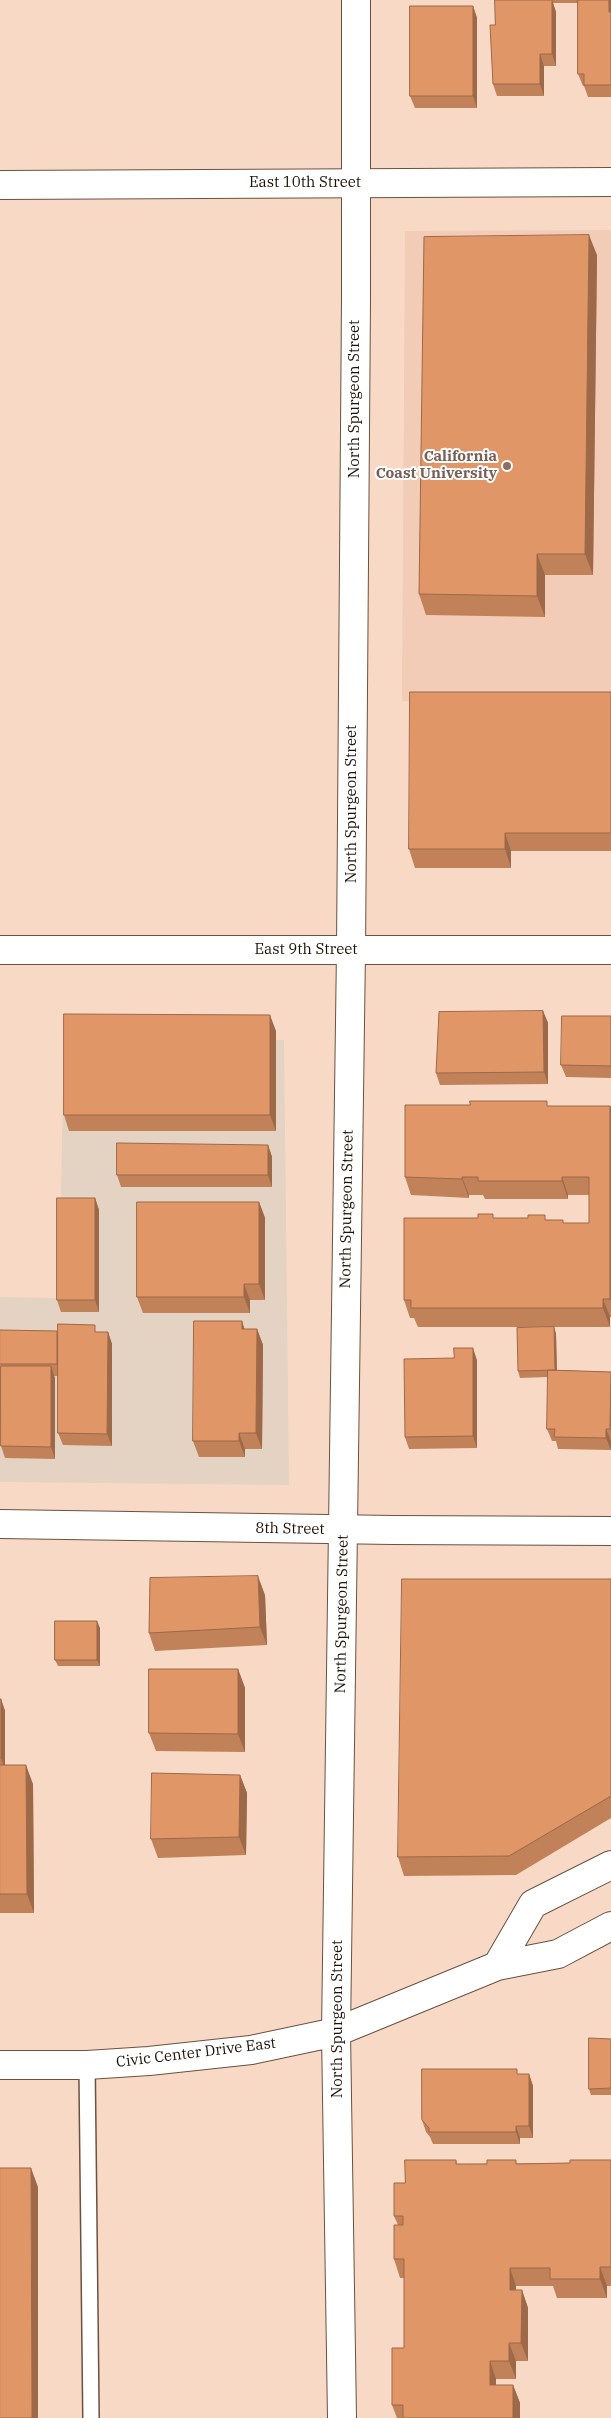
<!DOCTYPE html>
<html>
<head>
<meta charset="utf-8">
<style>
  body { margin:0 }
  canvas { display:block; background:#f8d9c6 }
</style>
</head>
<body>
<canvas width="611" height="2418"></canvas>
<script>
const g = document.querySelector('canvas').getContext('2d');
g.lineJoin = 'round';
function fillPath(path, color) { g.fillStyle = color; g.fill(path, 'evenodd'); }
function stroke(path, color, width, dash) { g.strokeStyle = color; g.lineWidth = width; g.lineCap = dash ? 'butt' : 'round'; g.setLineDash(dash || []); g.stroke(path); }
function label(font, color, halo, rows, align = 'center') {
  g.font = font + ' "IBM Plex Serif",serif'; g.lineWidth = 4; g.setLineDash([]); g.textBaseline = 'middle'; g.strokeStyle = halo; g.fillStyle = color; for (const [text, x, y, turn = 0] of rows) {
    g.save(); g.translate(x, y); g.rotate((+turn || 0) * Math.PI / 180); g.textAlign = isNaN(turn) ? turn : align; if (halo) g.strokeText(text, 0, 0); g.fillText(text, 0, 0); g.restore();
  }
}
const commercial = new Path2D(`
  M64,1035L284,1040L289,1485L0,1482V1297L59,1298Z`);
const built = new Path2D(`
  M611,230V701H402L405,231Z`);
const lane = new Path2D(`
  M87,2065L91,2418`);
const street = new Path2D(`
  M0,185L611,182
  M0,950H611
  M0,1524L393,1530L611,1531`);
const secondary = new Path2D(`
  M497,1966L533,1904L611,1865
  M0,2065H87L149,2061L251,2050L336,2032L497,1966L558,1954L611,1926
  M342,2418L336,2032L351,950L356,300V0`);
const wall = new Path2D(`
  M495,0H611V97H588L584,86H583L578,74V3H553L556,12V66H544V96H497L493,84L495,25Z
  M473,6L477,18V108H415L410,96Z
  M597,255L593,575H545V617L426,615L419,594Z
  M611,692V851H511V868H415L409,849Z
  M543,1011L548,1023V1084L440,1085L436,1073Z
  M611,1016V1078L566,1077L561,1065Z
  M276,1031V1131H69L64,1115Z
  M548,1106H610L611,1107V1317H610V1327H418L414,1318H410L404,1300L494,1218L547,1220L564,1223H589V1195H568V1199H485L483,1195H469V1198L411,1195L405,1177Z
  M268,1145L272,1157V1187H121L117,1175Z
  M95,1198L99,1210V1312H61L57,1300Z
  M259,1202L265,1218V1300H250V1313H143L137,1297Z
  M242,1321L244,1329H257L263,1345L262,1449H245V1457H199L193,1441Z
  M554,1327L556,1334L557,1370L611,1372V1450L558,1449L556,1441H552L547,1429L548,1377L520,1378L518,1371Z
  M0,1330L58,1336L97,1332H108L112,1344V1446L63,1445L58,1433V1376H54L55,1378V1459L5,1458L1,1446Z
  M477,1360V1448L409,1449L405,1437Z
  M611,1579V1818L516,1875L404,1876L398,1857Z
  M265,1595L267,1645L155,1651L149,1633Z
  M100,1628V1666H58L55,1660Z
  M238,1669L245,1688V1752L156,1751L149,1733Z
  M0,1699H1L5,1711V1765L33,1784L34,1913H0Z
  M240,1775L247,1793L246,1855L158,1858L151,1839Z
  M611,2039V2095H591L589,2089Z
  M519,2074H529L533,2086V2138H520V2144H433L430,2137L426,2132L422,2120Z
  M456,2160L457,2164L570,2163L611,2160V2286H607V2298H557L553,2286H516V2290H522L528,2308V2361H516V2379H496V2385H513L520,2403V2418H397L392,2405L404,2348V2278H400L394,2259L398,2225L394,2216L405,2183Z`);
const shadedWall = new Path2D(`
  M552,0L556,12V66L552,54Z
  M609,0H611V16L609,12Z
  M473,6L477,18V108L473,96Z
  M540,54L544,66V96L540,84Z
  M589,235L597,255L593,575L585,554Z
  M537,554L545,575V617L537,596Z
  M505,833L511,851V868L505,849Z
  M543,1011L548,1023V1084L544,1072Z
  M270,1015L276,1031V1131L270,1115Z
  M610,1106L611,1107V1302L610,1299Z
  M268,1145L272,1157V1187L268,1175Z
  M462,1177L469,1195V1198L462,1179Z
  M562,1177L568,1195V1199L562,1181Z
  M95,1198L99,1210V1312L95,1300Z
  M259,1202L265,1218V1300L259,1284Z
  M244,1284L250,1300V1313L244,1297Z
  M603,1299L610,1317V1327L603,1308Z
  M242,1321L247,1337L242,1329Z
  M554,1327L556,1334L557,1377L555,1370Z
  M257,1329L263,1345L262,1449L256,1433Z
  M57,1331L61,1343V1376L57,1364Z
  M108,1332L112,1344V1446L107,1434Z
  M473,1348L477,1360V1448L473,1436Z
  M51,1366L55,1378V1459L51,1447Z
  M611,1378V1431L610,1429Z
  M606,1429L611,1441V1450L606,1438Z
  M239,1433L245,1449V1457L239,1441Z
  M258,1576L265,1595L267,1645L260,1627Z
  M97,1621L100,1628V1666L97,1660Z
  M238,1669L245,1688V1752L238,1734Z
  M1,1699L5,1711V1770L1,1758Z
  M26,1765L33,1784L34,1913L27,1894Z
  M240,1775L247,1793L246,1855L239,1837Z
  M529,2074L533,2086V2138L529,2126Z
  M516,2126L520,2138V2144L516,2132Z
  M31,2168L38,2187V2418H32Z
  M600,2267L607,2286V2298L600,2279Z
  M510,2268L516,2286V2308L510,2290Z
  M522,2290L528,2308V2361L521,2343Z
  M509,2343L516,2361V2379L509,2361Z
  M490,2361L496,2379V2403L490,2385Z
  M513,2385L520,2403V2418H513Z`);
const building = new Path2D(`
  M495,0H552V54H540V84H493L490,25H495Z
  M578,0H609V12H611V85H584V74H578Z
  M410,6H473V96H410Z
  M589,235L585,554H537V596L419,594L424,237Z
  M410,692H611V833H505V849H409Z
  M543,1011L544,1072L436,1073L439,1012Z
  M64,1014L270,1015V1115H64Z
  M562,1016H611V1066L561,1065Z
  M470,1101H547V1106H610V1299H603V1308H411V1300H404V1218H478V1214H493V1218H528V1215H545V1220H563V1223H589V1177H562V1181H478V1177H462V1179L405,1177V1105H470Z
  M117,1143L268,1145V1175H117Z
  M57,1198H95V1300H57Z
  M137,1202H259V1284H244V1297H137Z
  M194,1321H242V1329H257L256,1433H239V1441H193Z
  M58,1324L95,1325V1332H108L107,1434L58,1433Z
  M554,1327L555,1370L518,1371L517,1328Z
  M0,1330L57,1331V1364H0Z
  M454,1348H473V1436L405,1437L404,1359L454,1358Z
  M1,1366H51V1447L1,1446Z
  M548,1370L611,1372L610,1429H606V1438L554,1437L555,1429H547Z
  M258,1576L260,1627L149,1633L150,1578Z
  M402,1579H611V1796L509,1856L398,1857Z
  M55,1621H97V1660H55Z
  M149,1669H238V1734L149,1733Z
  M0,1699H1V1758H0Z
  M0,1765H26L27,1894H0Z
  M152,1773L240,1775L239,1837L151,1839Z
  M589,2038L611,2039V2088L589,2089Z
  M422,2069H517V2074H529V2126H516V2132H429V2128L422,2120Z
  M405,2160H456V2164H487V2160H516V2164L570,2163V2160H611V2267H600V2279H550V2268H510V2290H522L521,2343H509V2361H490V2385H513V2418H403V2405H392V2348H404V2259H394V2225H403V2216H394V2183H405Z
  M0,2168H31L32,2418H0Z`);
const markers = [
  [507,466,5,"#8d6e63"]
];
const streetNames = [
  ["East 10th Street",305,183],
  ["North Spurgeon Street",355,399,-90],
  ["North Spurgeon Street",352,804,-90],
  ["East 9th Street",306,950],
  ["North Spurgeon Street",347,1209,-89],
  ["8th Street",290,1529,1],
  ["North Spurgeon Street",342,1614,-89],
  ["North Spurgeon Street",338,2019,-90],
  ["Civic Center Drive East",196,2053,-7]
];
const educationNames = [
  ["California",497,457],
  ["Coast University",497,474]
];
fillPath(commercial, '#e4d3c2');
fillPath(built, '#f2ccb6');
stroke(lane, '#6b5141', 18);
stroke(street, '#6b5141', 30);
stroke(secondary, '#6b5141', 30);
stroke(lane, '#fff', 15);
stroke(street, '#fff', 28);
stroke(secondary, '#fff', 28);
fillPath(wall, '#c18159');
fillPath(shadedWall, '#9d6948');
fillPath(building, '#e09667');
stroke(building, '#9d6948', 1);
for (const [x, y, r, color] of markers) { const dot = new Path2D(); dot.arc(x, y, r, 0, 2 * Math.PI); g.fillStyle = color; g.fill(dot); stroke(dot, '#fff', 2); }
label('15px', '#1d130c', '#fff', streetNames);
label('bold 15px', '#785e54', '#fff', educationNames, 'right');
</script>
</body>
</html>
